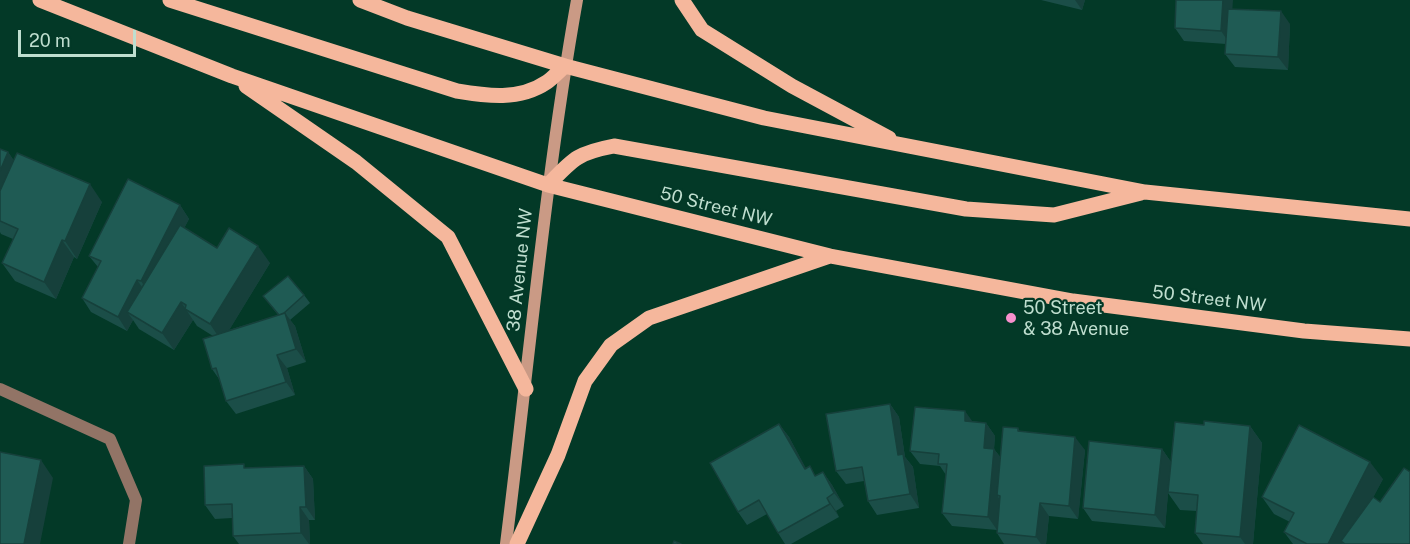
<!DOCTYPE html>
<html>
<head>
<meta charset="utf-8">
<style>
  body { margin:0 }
  #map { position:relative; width:1410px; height:544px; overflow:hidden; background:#033927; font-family:"Public Sans",sans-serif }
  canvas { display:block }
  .scale { position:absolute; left:18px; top:30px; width:118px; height:27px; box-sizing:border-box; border:3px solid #bfdecf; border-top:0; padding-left:8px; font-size:18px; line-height:21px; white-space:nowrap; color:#bfdecf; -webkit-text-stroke:4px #033927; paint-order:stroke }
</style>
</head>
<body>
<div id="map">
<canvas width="1410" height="544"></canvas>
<div class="scale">20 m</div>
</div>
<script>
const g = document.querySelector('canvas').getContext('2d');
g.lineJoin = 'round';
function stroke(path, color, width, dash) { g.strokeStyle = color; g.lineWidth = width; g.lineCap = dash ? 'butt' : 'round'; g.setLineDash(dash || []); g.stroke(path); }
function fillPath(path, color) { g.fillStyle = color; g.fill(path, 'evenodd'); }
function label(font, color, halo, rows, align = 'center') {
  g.font = font + ' "Public Sans",sans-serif'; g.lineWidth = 4.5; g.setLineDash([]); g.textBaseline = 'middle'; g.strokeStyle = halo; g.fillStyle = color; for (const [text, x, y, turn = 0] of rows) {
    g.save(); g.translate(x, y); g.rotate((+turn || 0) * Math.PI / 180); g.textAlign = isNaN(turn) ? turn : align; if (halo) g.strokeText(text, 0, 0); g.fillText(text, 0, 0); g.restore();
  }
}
const street = new Path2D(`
  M0,389L110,439L136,500L129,544`);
const secondary = new Path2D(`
  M506,544C529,362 545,180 577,0`);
const primary = new Path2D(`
  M40,0L232,76L548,185L830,256L1073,301L1304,331L1410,339
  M170,0L457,91C487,96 519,101 547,82C553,78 559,71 565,66
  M360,0L407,18L565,66L764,118L1145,192L1410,219
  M682,0L702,30L792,86L889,138
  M246,86L356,162L448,237L526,389
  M548,185C573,159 577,153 614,146L966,209L1054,215L1141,193
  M517,544L558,455L585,381L611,345L649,318L830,256`);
const wall = new Path2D(`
  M1041,0H1085L1082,10Z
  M1233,9L1290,24L1288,70L1235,67L1225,54L1226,44L1184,41L1175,28Z
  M0,149L8,152L14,161L102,202L77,259L74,257L56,299L15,281L2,263L13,239L1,234L0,232Z
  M180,205L189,219L184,228L217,248L270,263L229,330L278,315L263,296L304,295L310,303L290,320L295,326L306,362L287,368L295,395L236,414L226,401L219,379L212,369L213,336L197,326L193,320L174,350L139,329L133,320L127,331L91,312L82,298L98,267L89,256Z
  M890,404L899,417L905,457L913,467L919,508L877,515L868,501L864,481L846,484L836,471Z
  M972,421L986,423L995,436L994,449L1001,458L1018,428L1020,432L1085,450L1078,519L1049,516L1046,544H1004L997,533V530L952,526L942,513L946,475L940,466L920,464L910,451Z
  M779,424L789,437L806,469L816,476L823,472L832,485L844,506L836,511L839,517L791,544H785L778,533L767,514L747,525L738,512Z
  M1204,425L1250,426L1262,443L1253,544H1203L1195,533L1197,511L1180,510L1168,493L1165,528L1092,521L1083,508L1162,449L1171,462Z
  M304,466L313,479L315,520H309L310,544H239L233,536L232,518L215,519L205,505L246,468Z
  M1383,479L1373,497L1380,502L1410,544H1293L1284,532L1290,522L1274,514L1262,497Z`);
const shadedWall = new Path2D(`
  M1075,0H1085L1082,10Z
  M1223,0H1233L1230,44L1221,31Z
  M1281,11L1290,24L1288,70L1278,57Z
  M8,152L20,169L0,216V171Z
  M90,184L102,202L77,259L65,241Z
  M180,205L189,219L150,295L141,281Z
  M62,240L74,257L56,299L44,282Z
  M258,246L270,263L222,342L210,324Z
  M137,280L147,294L127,312L133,320L127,331L118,317Z
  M181,302L193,320L174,350L162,333Z
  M285,313L295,326L306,362L296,349Z
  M277,355L287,368L295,395L286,382Z
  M890,404L899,417L905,457L913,467L919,508L910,494L898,455Z
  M965,411L975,425L965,421Z
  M986,423L995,436L993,461L984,448Z
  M779,424L789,437L814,483L805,469Z
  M1250,426L1262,443L1253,544H1245L1240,537Z
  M1075,437L1085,450L1078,519L1069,506Z
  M994,449L1004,462L1000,496L997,495L1000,500L997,530L988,517Z
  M1162,449L1171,462L1165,528L1155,515Z
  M41,460L53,478L40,544H24Z
  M1370,462L1383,479L1349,544L1341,541L1343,544H1328Z
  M304,466L313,479L315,520L306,507Z
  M823,472L832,485L844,506L834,493Z
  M827,498L836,511L839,517L830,504Z
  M1040,503L1049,516L1046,544H1041L1036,537Z
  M300,507L309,520L310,544H309L301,533Z`);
const building = new Path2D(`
  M1176,0H1223L1221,31L1175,28Z
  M1228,9L1281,11L1278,57L1225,54Z
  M0,149L8,152L0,171Z
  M17,153L90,184L65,241L62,240L44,282L2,263L18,229L0,221V191Z
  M128,179L180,205L141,281L137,280L118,317L82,298L101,261L89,256Z
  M180,225L217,248L229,228L258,246L210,324L185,309L186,305L181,302L162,333L127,312Z
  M288,276L304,295L284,313L279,315L263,296Z
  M285,313L296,349L277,355L286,382L226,401L216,368L212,369L203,339Z
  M890,404L898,455L903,454L910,494L868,501L862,467L836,471L826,414Z
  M915,407L965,411V421L986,423L984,448L994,449L988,517L942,513L947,464H938L939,454L910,451Z
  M1204,421L1250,426L1240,537L1195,533L1198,495L1168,492L1175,422L1204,425Z
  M779,424L805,469L810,466L815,476L823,472L834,493L827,498L830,504L778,533L759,500L738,512L710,463Z
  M1299,425L1370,462L1328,544H1307L1284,532L1294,513L1262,497Z
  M1003,427L1018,428V431L1075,437L1069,506L1040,503L1036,537L997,533L1000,496L997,495Z
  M1089,441L1162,449L1155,515L1083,508Z
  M0,452L41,460L24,544H0Z
  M244,464V468L304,466L306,507H300L301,533L233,536L232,504L205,505L204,466Z
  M1404,468L1410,472V544H1345L1341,541L1373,497L1380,502Z
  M674,541L681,544H673Z`);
const markers = [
  [1011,318,6,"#f890cd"]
];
const streetNames = [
  ["50 Street NW",716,207,14],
  ["38 Avenue NW",520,270,-84],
  ["50 Street NW",1209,299,7]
];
const poiNames = [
  ["50 Street",1023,308],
  ["& 38 Avenue",1023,329]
];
stroke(street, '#927466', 12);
stroke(secondary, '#ca9a85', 12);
stroke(primary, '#f5b79c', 15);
fillPath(wall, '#1b4e48');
fillPath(shadedWall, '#16403b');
fillPath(building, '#1f5b54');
stroke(building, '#16403b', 1.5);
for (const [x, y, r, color] of markers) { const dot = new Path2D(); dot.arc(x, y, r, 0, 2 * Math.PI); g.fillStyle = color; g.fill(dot); stroke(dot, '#033927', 2); }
label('18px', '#bfdecf', '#033927', streetNames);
label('18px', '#bfdecf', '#033927', poiNames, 'left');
</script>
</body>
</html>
